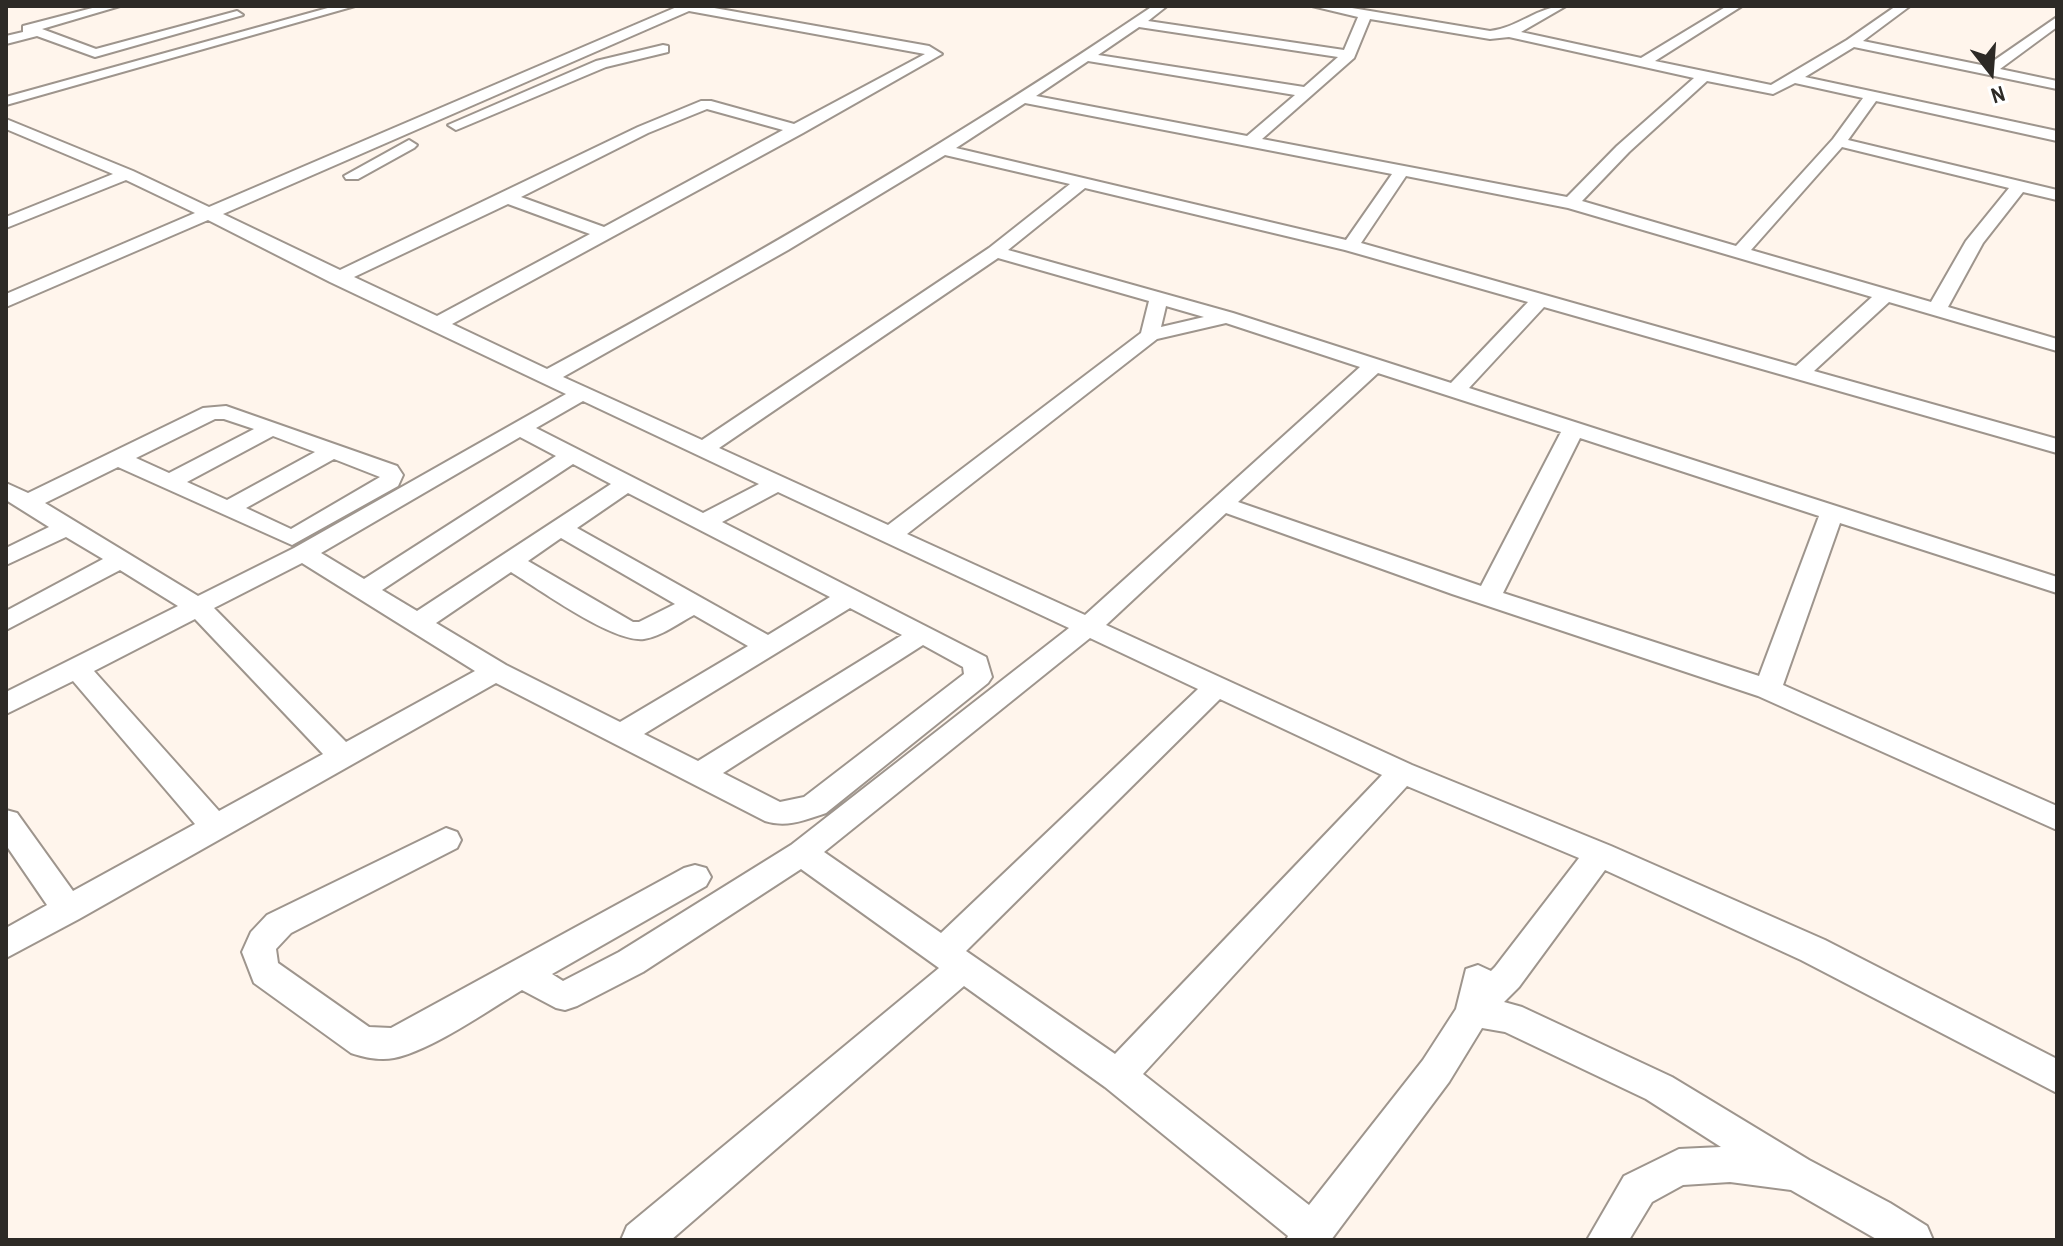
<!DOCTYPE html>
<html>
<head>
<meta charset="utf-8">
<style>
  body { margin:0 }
  #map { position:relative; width:2063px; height:1246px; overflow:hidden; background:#fff5ec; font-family:"Archivo Narrow",sans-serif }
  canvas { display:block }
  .frame { position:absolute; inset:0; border:8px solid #2d2a26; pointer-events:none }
  .north { position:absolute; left:1951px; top:32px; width:80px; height:80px; -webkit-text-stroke:6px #fff; paint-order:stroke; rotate:163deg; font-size:22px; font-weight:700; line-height:32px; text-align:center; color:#2d2a26 }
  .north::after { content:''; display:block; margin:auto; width:28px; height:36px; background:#2d2a26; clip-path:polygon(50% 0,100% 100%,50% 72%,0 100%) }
</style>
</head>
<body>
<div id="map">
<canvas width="2063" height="1246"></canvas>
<div class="frame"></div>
<div class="north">N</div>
</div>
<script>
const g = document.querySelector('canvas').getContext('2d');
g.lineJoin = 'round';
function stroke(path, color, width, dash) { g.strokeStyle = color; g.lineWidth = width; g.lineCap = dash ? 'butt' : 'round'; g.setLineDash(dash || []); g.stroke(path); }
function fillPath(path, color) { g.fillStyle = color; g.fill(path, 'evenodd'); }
const minor = new Path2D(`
  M100,6H120L42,29L96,49L237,11L243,15L95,57L37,36L6,44V36L23,32V26Z
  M335,6H355L6,105V97Z
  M679,6H703L929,46L942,54L803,133L452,324L547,369C755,257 957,138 1153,6H1167L1148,21L1344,50L1358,17L1312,6H1340L1490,31C1518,28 1538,6 1566,6L1521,32L1641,58L1727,6H1742L1655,61L1771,85L1847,40L1896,6H1910L1863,41L1986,66L2057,17V27L2000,69L2057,81V89L1854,47L1805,77L2057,131V141L1876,101L1848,140L2057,190V200L2023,192L1983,243L1948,307L2057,339V351L1889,302L1814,371L2057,439V453L1544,307L1469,388L2057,577V593L1840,523L1783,685L2057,806V830L1758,696L1452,594L1226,513L1106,625L1412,765L1611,846L1825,940L2057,1059V1093L1801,960L1605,870L1519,987L1504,1002L1522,1007L1672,1077L1809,1160L1890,1203L1927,1226L1933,1240H1878L1791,1190L1730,1182L1683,1185L1652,1202L1629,1240H1587L1624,1176L1679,1149L1721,1147L1646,1099L1505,1032L1482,1028L1449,1082L1331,1240H1286L1288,1236L1105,1087L964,986L671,1240H621L627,1226L939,968L801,869L643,972L577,1006L565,1010L556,1008L522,990C489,1010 430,1051 394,1058C380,1061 363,1057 351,1053L254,983L242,952L251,932L267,915L446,828L457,832L461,840L457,848L291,933L276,949L278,963L369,1027L391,1028L684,868L695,865L706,868L711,877L706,886L552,974L563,981L619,952L791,845L1069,628L778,492L722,522L986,657L992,677L988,683L826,813C805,820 787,828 765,821L496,683L79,919L6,958V928L47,905L6,845V810L17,813L73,891L195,824L73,681L6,714V692L178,606L120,570L6,630V611L103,559L66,537L6,565V548L49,527L6,500V483L28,493L203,408L226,406L397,466L403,475L398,486L292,545L118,467L45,503L198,596L294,548L566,394L330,282L208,220L6,307V294L195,213L126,180L6,228V217L113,174L6,129V119L133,171L209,207ZM689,11L925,54L794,124L711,101H701L638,127L340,270L223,214ZM1370,19L1490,39L1509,37L1694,78L1617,146L1567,197L1262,139L1354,58ZM1139,27L1338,57L1304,87L1098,55ZM1088,61L1295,95L1247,136L1036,96ZM1707,81L1773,94L1795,83L1863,98L1833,139L1736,246L1582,201L1629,152ZM1025,103L1392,174L1346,240L956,148ZM707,109L783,130L604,227L521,197L648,133ZM1842,147L2009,188L1966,241L1931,302L1751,250ZM945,155L1070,184L989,248L702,440L563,377L788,250ZM1406,176L1568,208L1872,297L1796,366L1361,243ZM1085,188L1345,250L1528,302L1451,383L1233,313L1008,250ZM508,204L590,234L437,316L354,277ZM998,258L1149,301L1141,333L888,525L719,448ZM1166,306L1204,317L1161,327ZM1226,323L1360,367L1085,615L907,534L1157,339ZM1378,373L1561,432L1481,586L1238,502ZM583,401L759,484L703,513L536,428ZM215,419H224L254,429L169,473L136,458ZM273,436L315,452L227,500L187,482ZM520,437L556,456L364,579L321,553ZM1580,438L1819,516L1759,676L1503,593ZM334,459L380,477L291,529L246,508ZM573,464L611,484L417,611L382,590ZM628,493L830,597L768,635L577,528ZM561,538L675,604L639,622H633L528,561ZM302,563L475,671L346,742L214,608ZM511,572C539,589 613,643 644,639C660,637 679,623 694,615L748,646L620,722L506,665L436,623ZM850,608L902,635L698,761L644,734ZM195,619L323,754L219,811L94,671ZM1090,638L1198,689L941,933L824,852ZM923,645L963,667L964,674L804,797L780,802L723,773ZM1220,699L1382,775L1115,1054L966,951ZM1407,786L1579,858L1495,967L1491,971L1478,965L1466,969L1456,1009L1423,1060L1309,1205L1143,1074Z
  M663,45L668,46V52L606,67L461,128L456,130L448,125L596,61Z
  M409,140L417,145L414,148L358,179H346L344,176Z`);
stroke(minor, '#9e958d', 4);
fillPath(minor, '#fff');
</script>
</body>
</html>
